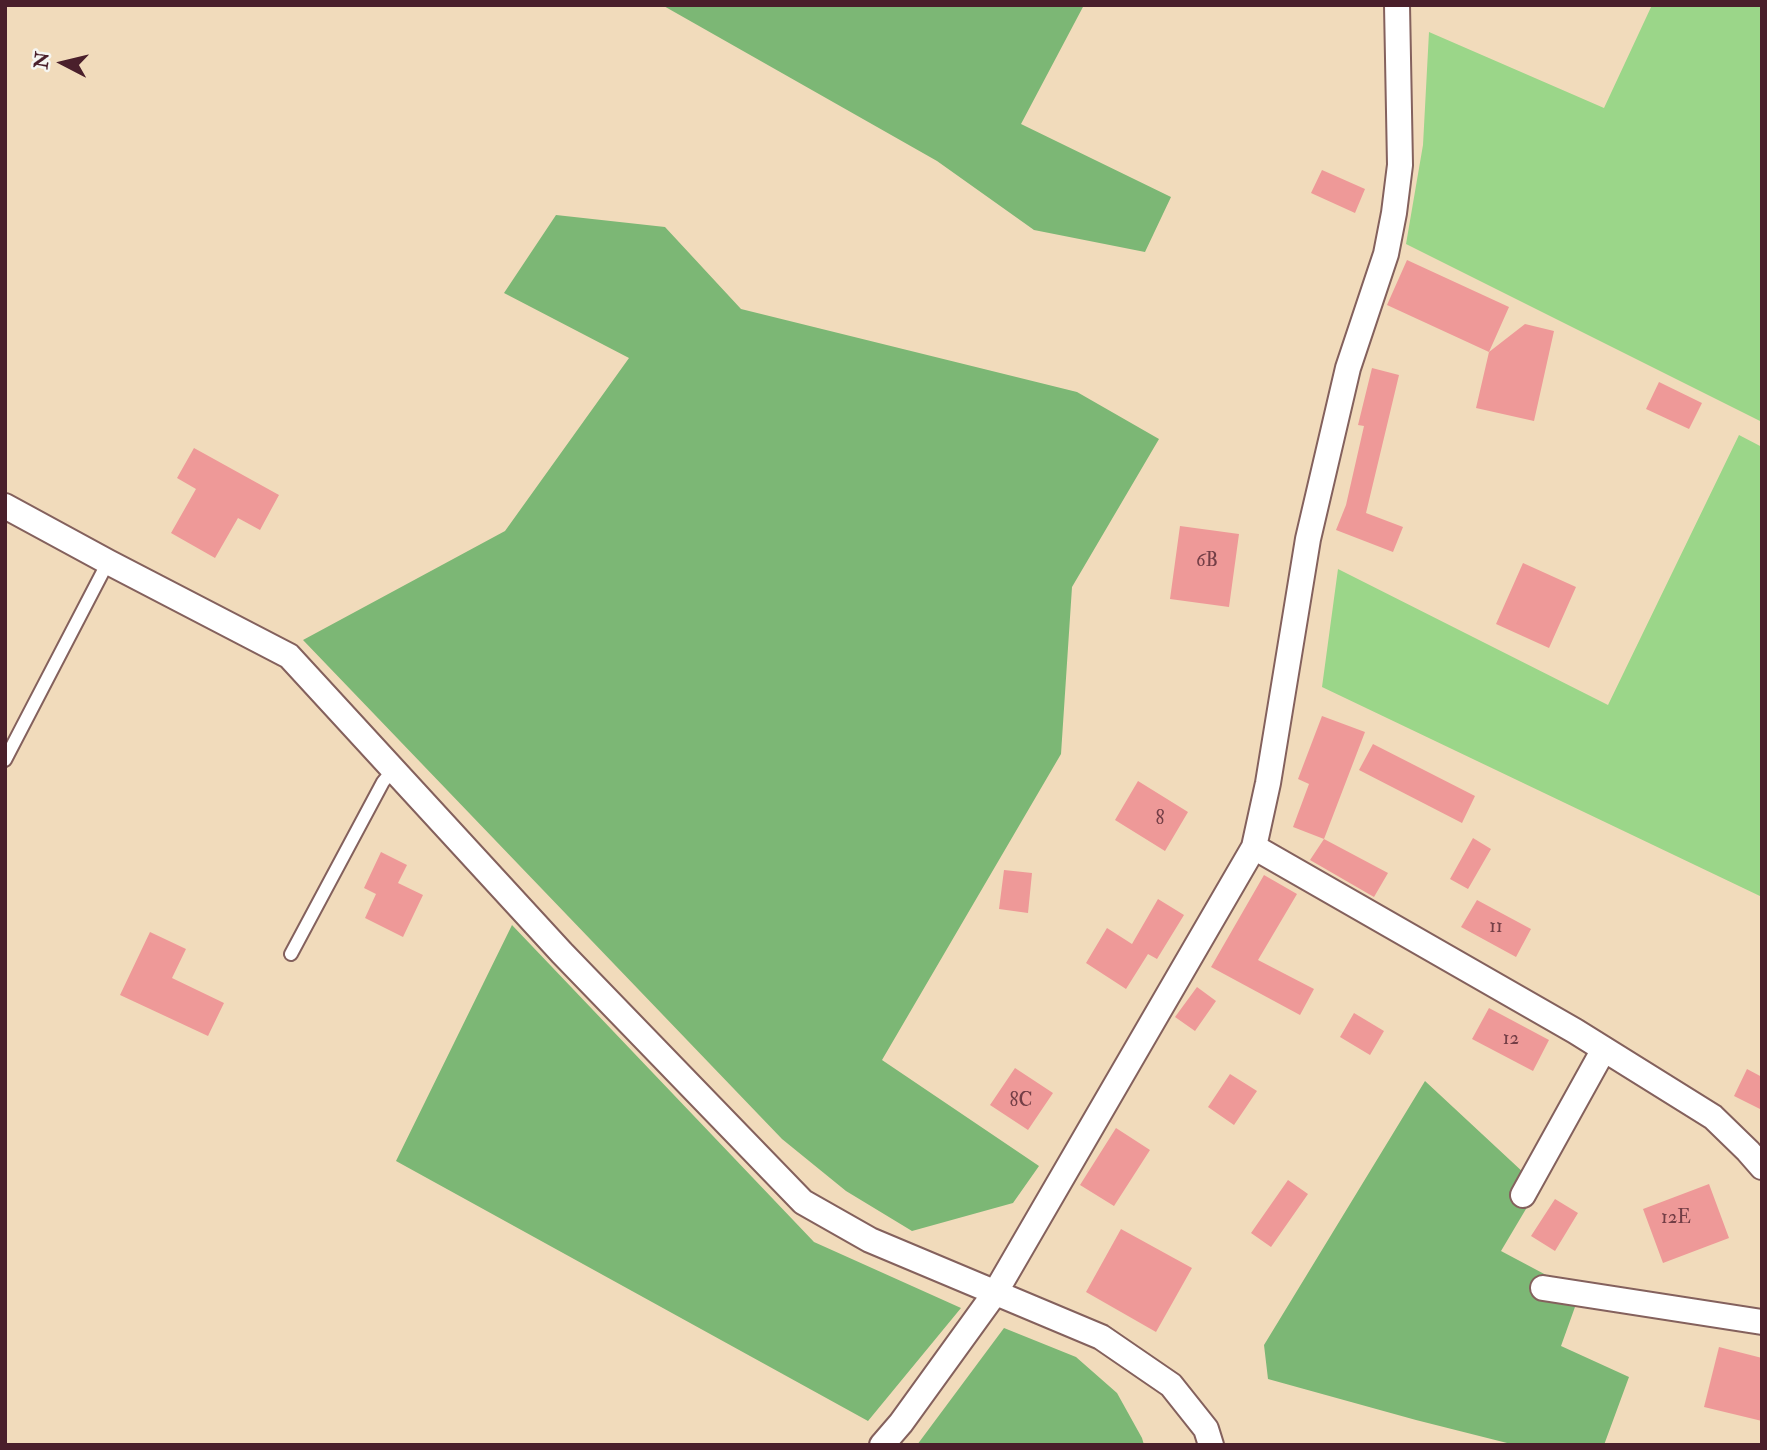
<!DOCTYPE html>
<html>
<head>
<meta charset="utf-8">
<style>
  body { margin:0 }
  #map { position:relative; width:1767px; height:1450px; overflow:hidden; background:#f1dbbb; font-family:"IM FELL Double Pica",serif }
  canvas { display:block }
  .frame { position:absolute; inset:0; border:7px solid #4a1f2b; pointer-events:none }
  .north { position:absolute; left:28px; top:28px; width:70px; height:70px; -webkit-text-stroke:5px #f6f6f2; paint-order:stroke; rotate:277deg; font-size:19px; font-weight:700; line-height:28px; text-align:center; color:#4a1f2b }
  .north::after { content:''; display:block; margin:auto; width:24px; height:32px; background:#4a1f2b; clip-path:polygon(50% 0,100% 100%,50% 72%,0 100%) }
</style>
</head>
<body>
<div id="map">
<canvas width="1767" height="1450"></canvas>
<div class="frame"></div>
<div class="north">N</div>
</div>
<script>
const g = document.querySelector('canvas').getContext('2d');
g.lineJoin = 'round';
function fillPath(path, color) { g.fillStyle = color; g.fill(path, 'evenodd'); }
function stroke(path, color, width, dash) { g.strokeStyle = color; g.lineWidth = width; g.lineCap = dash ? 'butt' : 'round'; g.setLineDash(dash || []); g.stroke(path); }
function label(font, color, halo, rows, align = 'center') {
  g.font = font + ' "IM FELL Double Pica",serif'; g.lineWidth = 5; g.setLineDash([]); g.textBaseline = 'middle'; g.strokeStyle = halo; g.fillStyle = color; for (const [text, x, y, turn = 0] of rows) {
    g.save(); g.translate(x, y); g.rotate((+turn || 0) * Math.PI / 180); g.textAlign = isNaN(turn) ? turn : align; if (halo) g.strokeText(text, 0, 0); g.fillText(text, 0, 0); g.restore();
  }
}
const green = new Path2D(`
  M1652,5H1762V422L1406,244L1423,145L1429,32L1604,108Z
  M1739,435L1762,447V897L1322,687L1338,569L1608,705Z`);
const forest = new Path2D(`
  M662,5H1084L1021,124L1171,197L1145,252L1034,230L937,161Z
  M556,215L665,227L741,309L1077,392L1159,439L1072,587L1061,754L882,1060L1039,1166L1013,1203L912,1231L846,1191L782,1139L303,640L505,531L629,358L504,293Z
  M512,925L814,1242L961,1308L868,1421L396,1161Z
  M1425,1081L1539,1187L1501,1251L1580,1293L1561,1346L1629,1377L1604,1445H1515L1416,1420L1268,1379L1264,1345Z
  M1004,1328L1076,1357L1117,1393L1142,1438L1144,1445H917Z`);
const building = new Path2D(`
  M1322,170L1365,189L1355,213L1311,193Z
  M1407,260L1509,307L1489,352L1525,324L1554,331L1534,421L1476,408L1489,352L1387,305Z
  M1372,368L1399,375L1366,513L1403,527L1393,552L1336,530L1346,505L1364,426L1358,425Z
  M1659,382L1702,403L1689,429L1646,409Z
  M194,448L279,495L260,530L238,518L215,558L171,533L196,489L177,478Z
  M1180,526L1239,534L1229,607L1170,599Z
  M1523,563L1576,587L1549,648L1496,624Z
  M1322,716L1365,732L1324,839L1388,873L1374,897L1310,860L1324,839L1293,827L1309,784L1298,779Z
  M1373,744L1475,796L1462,823L1359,770Z
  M1138,781L1188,812L1165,851L1115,820Z
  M1473,838L1491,849L1468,889L1450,879Z
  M381,852L407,865L398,883L423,895L403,937L365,918L376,894L364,888Z
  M1004,870L1032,873L1028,913L999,909Z
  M1264,875L1297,894L1258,960L1314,989L1300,1015L1211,967Z
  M1158,899L1184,915L1157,959L1148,954L1126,989L1086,963L1107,928L1132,944Z
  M1477,900L1531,929L1516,957L1461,927Z
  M150,932L186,949L172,978L224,1003L208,1036L120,995Z
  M1197,987L1216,1001L1195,1031L1175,1017Z
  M1489,1008L1549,1040L1533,1071L1472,1039Z
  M1354,1013L1384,1031L1370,1055L1340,1037Z
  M1015,1068L1053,1093L1028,1130L990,1105Z
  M1747,1069L1762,1077V1110L1734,1096Z
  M1230,1074L1257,1091L1234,1125L1208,1107Z
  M1116,1128L1150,1150L1114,1206L1080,1185Z
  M1288,1180L1308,1194L1271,1247L1251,1233Z
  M1709,1184L1729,1238L1663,1263L1643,1209Z
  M1555,1199L1578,1213L1555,1251L1531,1236Z
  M1121,1229L1192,1268L1156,1332L1086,1292Z
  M1719,1347L1762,1358V1421L1704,1407Z`);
const lane = new Path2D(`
  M5,760L108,562
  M291,954L383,782L393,770`);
const street = new Path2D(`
  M5,506L108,562L289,656L562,953L803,1202L870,1240L1101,1337L1171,1385L1206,1429L1211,1445
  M1254,847L1575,1031L1713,1117L1748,1151L1762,1167
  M1523,1195L1604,1049
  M1543,1288L1762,1322
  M882,1445L901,1423L995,1293L1254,847L1268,783L1308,539L1348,368L1386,254L1394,213L1400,165L1397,5`);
const numberNames = [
  ["6B",1207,562],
  ["8",1160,820],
  ["11",1496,928],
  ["12",1511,1040],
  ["8C",1021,1102],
  ["12E",1676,1219]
];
fillPath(green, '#9bd689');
fillPath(forest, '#7cb775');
fillPath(building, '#ee9998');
stroke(lane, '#84615d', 16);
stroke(street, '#84615d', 28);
stroke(lane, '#fff', 12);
stroke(street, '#fff', 24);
label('19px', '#733e46', null, numberNames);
</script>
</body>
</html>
